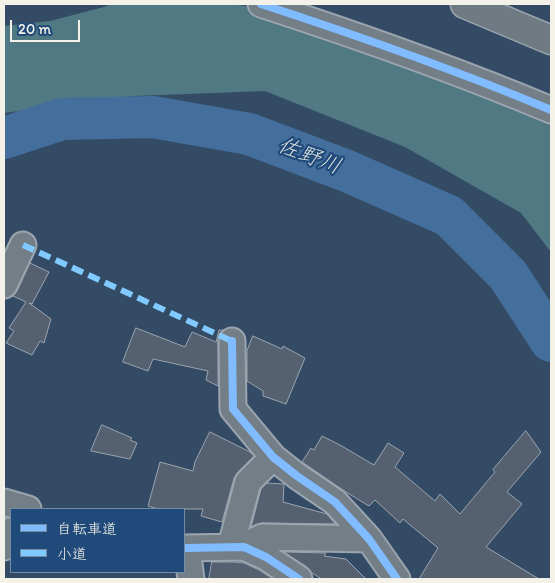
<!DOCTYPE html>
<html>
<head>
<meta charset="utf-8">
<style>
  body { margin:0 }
  #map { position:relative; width:555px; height:583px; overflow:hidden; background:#344b65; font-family:Itim,"Klee One",sans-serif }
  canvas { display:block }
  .frame { position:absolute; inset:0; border:5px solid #f4f1e8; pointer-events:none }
  .legend { position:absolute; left:10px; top:508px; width:175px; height:65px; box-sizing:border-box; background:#1f4a7a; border:1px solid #748da6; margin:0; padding:6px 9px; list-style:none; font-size:15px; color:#f4f1e8 }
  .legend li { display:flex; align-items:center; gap:10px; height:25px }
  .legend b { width:25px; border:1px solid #748da6 }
  .scale { position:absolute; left:10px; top:20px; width:70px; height:22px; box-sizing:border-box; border:2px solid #f4f1e8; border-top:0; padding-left:6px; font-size:15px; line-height:18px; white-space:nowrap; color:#f4f1e8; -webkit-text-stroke:4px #1f4a7a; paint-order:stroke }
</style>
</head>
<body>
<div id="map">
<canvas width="555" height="583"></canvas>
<div class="frame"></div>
<ul class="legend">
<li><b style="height:6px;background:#80bcff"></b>自転車道</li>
<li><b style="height:6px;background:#80caff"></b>小道</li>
</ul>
<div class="scale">20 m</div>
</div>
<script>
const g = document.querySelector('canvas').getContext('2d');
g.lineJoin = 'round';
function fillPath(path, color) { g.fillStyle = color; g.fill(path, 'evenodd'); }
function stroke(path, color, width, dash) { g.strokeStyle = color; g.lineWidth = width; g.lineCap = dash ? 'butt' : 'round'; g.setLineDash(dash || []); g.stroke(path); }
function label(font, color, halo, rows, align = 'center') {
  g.font = font + ' Itim,"Klee One",sans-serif'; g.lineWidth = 4.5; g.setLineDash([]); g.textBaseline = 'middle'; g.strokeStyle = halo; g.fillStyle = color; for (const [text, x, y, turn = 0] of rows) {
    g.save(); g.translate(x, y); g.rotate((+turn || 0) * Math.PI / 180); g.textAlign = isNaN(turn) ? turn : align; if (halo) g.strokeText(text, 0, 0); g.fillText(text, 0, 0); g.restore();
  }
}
const green = new Path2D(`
  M111,4H231L253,7L551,118V252L521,213L405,147L265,91L135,96L4,113V26L50,21L104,7Z`);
const river = new Path2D(`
  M4,138L62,119L153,117L249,134L347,171L449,216L508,275L551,341`);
const building = new Path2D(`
  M30,263L49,272L32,304L29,303L51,319L44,343L40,341L32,355L6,343L14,331L9,328L26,302L13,296L17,291Z
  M136,328L185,347L192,332L216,342L219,330H223L219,334L218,341V386L206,380L208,371L153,359L148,371L123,362Z
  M253,336L282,349L283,346L305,358L286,404L263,396V391L247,381V351Z
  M102,425L132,438L130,440L137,443L130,459L91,451Z
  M526,431L541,452L507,492L522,504L486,547L539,579H419L438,548L403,519L400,523L375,500L369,506L346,492L302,462L311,448L314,450L322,436L340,445L374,465L388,443L404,453L395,467L435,501L440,494L460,514L495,472L493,470Z
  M210,432L250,452L254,456L238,472L234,478L222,522L201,516L203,509H158L148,506L160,462L193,471L195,462Z
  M267,483L284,484L283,502L327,514L335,524L262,523L251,527L261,489Z
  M284,552L326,553L324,556L346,559L366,579H322L312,573L307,567Z
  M212,562H235L244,563L259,570L273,579H209Z`);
const minor = new Path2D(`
  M261,4C359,36 456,70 551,110
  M4,285L23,245
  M232,341L233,409L273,457L297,476L335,502L369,539L397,579
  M4,502L28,509
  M231,546L248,482L273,457
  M4,547L11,531
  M244,547L262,537L369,539
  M184,548L244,547L266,557L299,579
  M187,549L191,579`);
const highway = new Path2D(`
  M465,4L551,40`);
const quiet = new Path2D(`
  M23,245L232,341`);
const cycleway = new Path2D(`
  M261,4C359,36 456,70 551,110
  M232,341L233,409L273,457L297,476L335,502L369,539L397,579
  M184,548L244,547L266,557L299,579`);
const waterNames = [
  ["佐野川",309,157,21]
];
fillPath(green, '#507983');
stroke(river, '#446f9c', 42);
fillPath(building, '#556171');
stroke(building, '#9ba5af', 1);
stroke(minor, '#9ba5af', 29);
stroke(highway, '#9ba5af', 31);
stroke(minor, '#737e87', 25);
stroke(highway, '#6f7a83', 28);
stroke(quiet, '#80caff', 6, [12, 6]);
stroke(cycleway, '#80bcff', 8);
label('italic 22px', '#dadedd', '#1f4a7a', waterNames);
</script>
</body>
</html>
